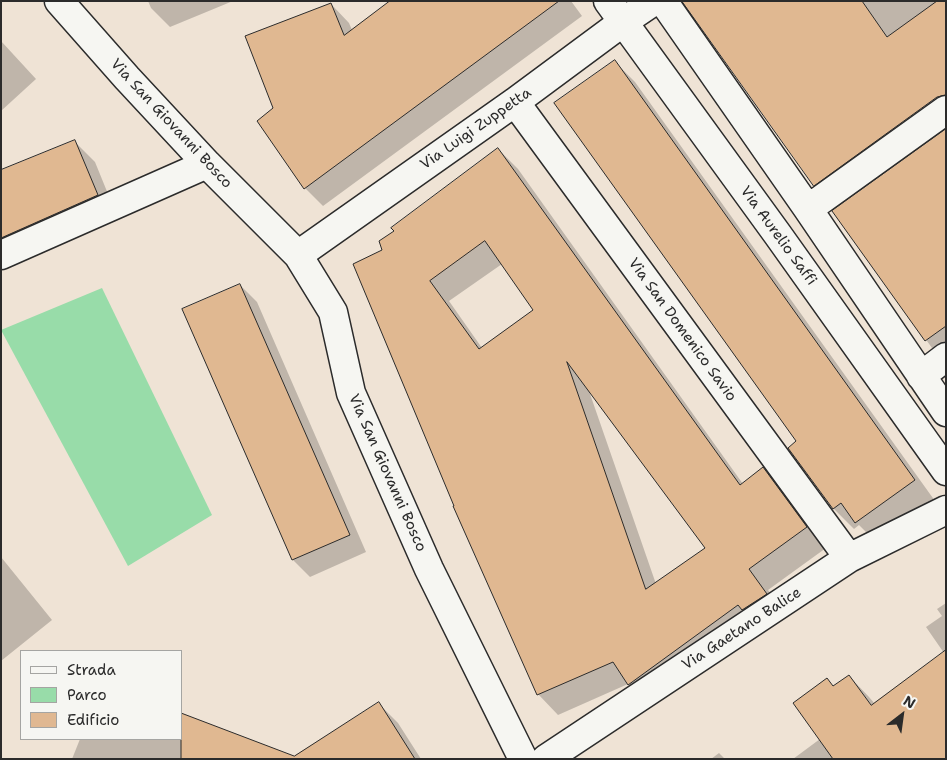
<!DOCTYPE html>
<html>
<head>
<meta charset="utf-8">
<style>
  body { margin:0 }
  #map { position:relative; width:947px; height:760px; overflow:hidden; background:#efe3d5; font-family:"Shantell Sans",sans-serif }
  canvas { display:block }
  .frame { position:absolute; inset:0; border:2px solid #2b2b2b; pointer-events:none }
  .legend { position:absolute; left:20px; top:650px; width:162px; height:90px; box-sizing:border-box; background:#f6f6f2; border:1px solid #a5a5a2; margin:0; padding:6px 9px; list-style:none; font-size:15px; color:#2b2b2b }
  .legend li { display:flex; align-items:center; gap:10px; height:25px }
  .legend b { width:25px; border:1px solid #a5a5a2 }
  .north { position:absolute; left:877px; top:690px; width:50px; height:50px; -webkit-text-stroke:4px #f6f6f2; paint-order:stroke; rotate:30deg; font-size:14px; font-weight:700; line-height:20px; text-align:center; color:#2b2b2b }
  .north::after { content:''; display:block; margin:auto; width:18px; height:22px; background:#2b2b2b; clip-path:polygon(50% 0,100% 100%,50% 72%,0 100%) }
</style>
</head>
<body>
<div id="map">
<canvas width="947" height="760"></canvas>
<div class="frame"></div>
<ul class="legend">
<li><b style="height:6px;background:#f6f6f2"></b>Strada</li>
<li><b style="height:14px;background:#98dca9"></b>Parco</li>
<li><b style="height:14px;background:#e0b891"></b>Edificio</li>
</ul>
<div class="north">N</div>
</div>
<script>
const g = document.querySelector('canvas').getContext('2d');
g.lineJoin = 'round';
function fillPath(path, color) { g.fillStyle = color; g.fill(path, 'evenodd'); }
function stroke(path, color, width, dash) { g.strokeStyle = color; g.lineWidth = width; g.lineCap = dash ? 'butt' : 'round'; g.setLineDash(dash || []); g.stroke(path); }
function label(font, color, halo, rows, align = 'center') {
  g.font = font + ' "Shantell Sans",sans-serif'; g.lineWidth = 4; g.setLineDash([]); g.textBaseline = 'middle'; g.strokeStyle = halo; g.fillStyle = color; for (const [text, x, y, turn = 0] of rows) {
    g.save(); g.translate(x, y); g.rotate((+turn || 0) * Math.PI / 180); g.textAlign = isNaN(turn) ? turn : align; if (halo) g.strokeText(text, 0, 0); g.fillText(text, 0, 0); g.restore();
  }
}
const green = new Path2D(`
  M102,288L212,515L128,566L1,330Z`);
const shadow = new Path2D(`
  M148,1H233L170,27L151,8Z
  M392,1H571L582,16L323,206L305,188L331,4L349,23L352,30Z
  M706,1H946V126L835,205L815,185Z
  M1,41L36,79L1,111Z
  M615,62L635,82L935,501L876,542L859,525L854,529L833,508L798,442Z
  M946,131V362L932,348L834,211Z
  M74,141L95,162L117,216L1,266V172Z
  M498,149L518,169L743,484L763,469L783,489L826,548L768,590L786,615L649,704L628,684L558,715L538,694L383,250ZM502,264L535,310L482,348L449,301ZM589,391L707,548L656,584Z
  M240,285L257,302L366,552L310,577L293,560L184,310Z
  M1,557L52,620L1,661Z
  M946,603V759H793L820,739L827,680L834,687L849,676L869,697L875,704L944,653L926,627L942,616L937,609Z
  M379,704L398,723L421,759H72L80,739H181L294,757Z
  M719,753L725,759H711Z`);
const building = new Path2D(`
  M390,1H559L304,189L257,121L273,108L245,36L331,3L344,35Z
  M682,1H862L887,37L937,1H946V95L937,97L814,186Z
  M615,60L915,480L855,523L841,503L833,509L788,448L796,441L554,103Z
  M946,129V326L925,341L832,211Z
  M75,140L98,195L1,238V170Z
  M498,148L740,485L763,467L807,527L749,569L767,594L742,610L738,605L628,685L613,662L537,695L453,506H454L353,264L382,250L379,241L394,231L391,228ZM485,241L533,310L479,349L430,281ZM567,362L705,548L646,589Z
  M240,284L350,535L292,560L182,309Z
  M946,650V759H833L793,703L827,678L833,686L849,675L871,705Z
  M379,702L415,759H181V713L294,756Z`);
const minor = new Path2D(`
  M59,1L127,78L207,164L298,255L333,312L351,393L429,569L523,759
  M608,1L778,235L946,471
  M663,1L808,209L946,412
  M515,102L849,558
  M808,209L946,110
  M1,255L207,164
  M298,255L515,102L623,22L654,1
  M921,376L946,357
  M546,759L849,558L946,510`);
const streetNames = [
  ["Via San Giovanni Bosco",171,124,47],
  ["Via Luigi Zuppetta",476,129,-35],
  ["Via Aurelio Saffi",778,236,54],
  ["Via San Domenico Savio",682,330,54],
  ["Via San Giovanni Bosco",387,473,66],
  ["Via Gaetano Balice",742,629,-33]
];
fillPath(green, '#98dca9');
fillPath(shadow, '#0003');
fillPath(building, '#e0b891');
stroke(building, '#2b2b2b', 1);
stroke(minor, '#2b2b2b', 31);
stroke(minor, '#f6f6f2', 28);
label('15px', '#2b2b2b', '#f6f6f2', streetNames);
</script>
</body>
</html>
